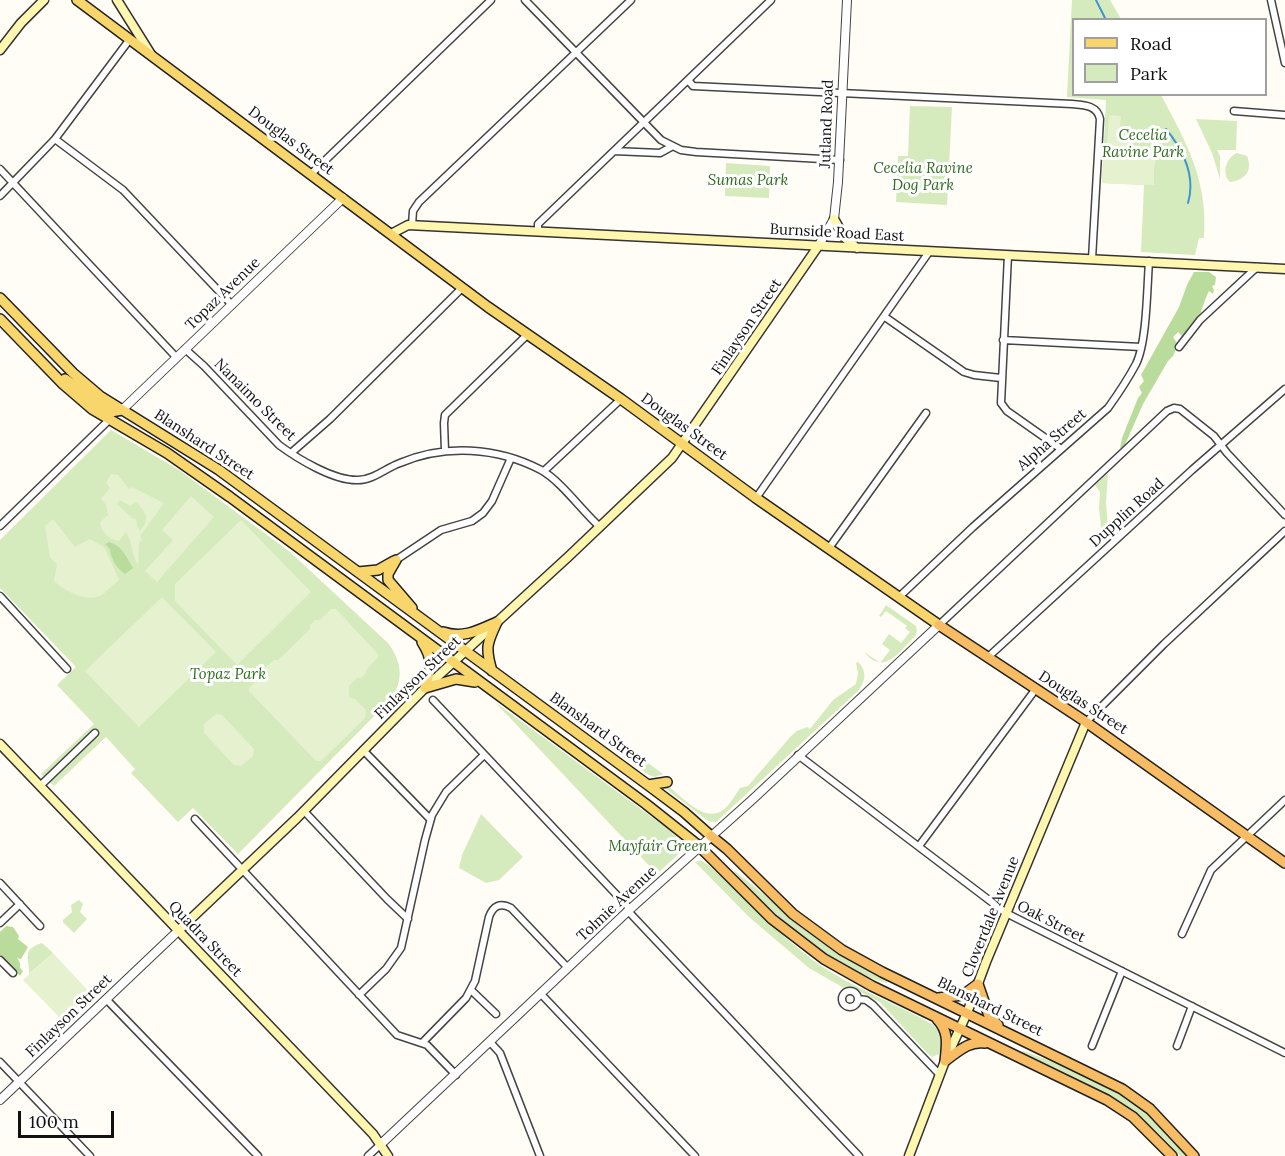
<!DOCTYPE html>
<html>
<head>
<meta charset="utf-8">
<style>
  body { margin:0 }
  #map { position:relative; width:1285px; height:1156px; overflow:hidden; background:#fffdf5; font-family:Lora,serif }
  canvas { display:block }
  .legend { position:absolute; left:1072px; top:18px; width:195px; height:78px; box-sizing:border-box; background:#fff; border:2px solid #a0a0a0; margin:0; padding:8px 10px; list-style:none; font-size:18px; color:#111 }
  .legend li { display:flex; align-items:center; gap:12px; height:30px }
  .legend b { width:30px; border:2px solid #a0a0a0 }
  .scale { position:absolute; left:18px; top:1111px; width:96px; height:27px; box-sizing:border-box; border:3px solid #111; border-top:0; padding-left:8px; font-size:18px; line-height:21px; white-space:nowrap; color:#111; -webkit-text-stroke:4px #fff; paint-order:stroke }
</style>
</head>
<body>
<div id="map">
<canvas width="1285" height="1156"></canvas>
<ul class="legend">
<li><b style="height:8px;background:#f9d66b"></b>Road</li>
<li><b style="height:16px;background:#d5ebbd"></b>Park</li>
</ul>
<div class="scale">100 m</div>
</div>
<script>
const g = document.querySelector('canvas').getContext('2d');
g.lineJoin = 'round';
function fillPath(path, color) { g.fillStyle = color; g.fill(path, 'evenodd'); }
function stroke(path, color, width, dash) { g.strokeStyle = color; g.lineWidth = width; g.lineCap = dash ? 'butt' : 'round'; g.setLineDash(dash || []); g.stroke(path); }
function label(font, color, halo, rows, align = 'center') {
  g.font = font + ' Lora,serif'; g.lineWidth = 6; g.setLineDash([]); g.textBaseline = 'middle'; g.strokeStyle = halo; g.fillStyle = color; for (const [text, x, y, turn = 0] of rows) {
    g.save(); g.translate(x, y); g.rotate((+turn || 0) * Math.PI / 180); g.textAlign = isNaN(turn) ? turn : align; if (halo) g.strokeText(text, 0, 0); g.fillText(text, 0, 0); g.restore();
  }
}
const green = new Path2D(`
  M1072,0H1110L1121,19L1074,20V94L1161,95C1187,144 1208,180 1204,238H1199L1195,255L1141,252L1144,185L1102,183L1106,100L1067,97Z
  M910,106L952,107L947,205L896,202L898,156H908Z
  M1196,119L1237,121L1236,150H1217L1220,156V179L1212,153Z
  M1237,153L1247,156C1253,171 1245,180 1230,182C1221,173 1226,158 1237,153Z
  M726,163L770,166L769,198L725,196Z
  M111,430L179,470L290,552L388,643C402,662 404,680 391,699L238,854L193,808L178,822L131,773L135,769L106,737L54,786L41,774L94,724L57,685L76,667L0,588V540Z
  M1108,473L1106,503L1109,537L1100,546L1096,544C1104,531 1100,522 1099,508C1099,503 1100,497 1100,492L1095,485Z
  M886,605L916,626L917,631L916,635C900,651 884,677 864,652L880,663L890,650L882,644L889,634L901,643L910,632L905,628L907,626L886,611L881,617L879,616Z
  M858,662C868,672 865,682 858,691L716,822L708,821L662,786L667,785C681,796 705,824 723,810C730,805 735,795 740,788L748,786L791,736L797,731L807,727L810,729L833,700L856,684L858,673L856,663Z
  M495,702L664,826L682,841L684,849L657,874Z
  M581,717L586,722L584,725L633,761L636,757L641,760L644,756L649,760L648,763L663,774L655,777L649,775L584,728L581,723Z
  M481,814L523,857L499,880L486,883L459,868L462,855Z
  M698,861H702L708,865C744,896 775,932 814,961C850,987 893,1002 932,1024C942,1032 944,1042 939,1054L932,1057L926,1052L880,1002L853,988H844L809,968L749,917L695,862Z
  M735,871L822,942L843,956L888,980L887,983C826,966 777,917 734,872Z
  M79,900L83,904L80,912L87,919L74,933L63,922V920L72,912L71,905Z
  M42,943L53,953L29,974C30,959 20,950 42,943Z
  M1023,1051L1065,1066L1118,1092L1148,1113L1189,1156H1180C1136,1104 1082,1081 1022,1052Z`);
const forest = new Path2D(`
  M1194,272H1209L1216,277L1215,285L1212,286L1214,290L1213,294L1209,291C1207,294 1200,314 1200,316L1195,320L1185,336H1182L1178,332L1173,337L1178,345L1173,356L1168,361L1143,404L1124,447L1120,448L1122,438L1138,398L1142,393L1139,387L1144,381L1141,375L1179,307L1187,285Z
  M109,542C122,546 126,556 133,568L125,574C117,569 110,557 110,549L105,544Z
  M6,926L13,927L19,936L18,939L28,947L21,959L17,958L20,963V968L23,971L20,976L0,955V932Z`);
const pitch = new Path2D(`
  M1109,115L1121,116L1120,129L1133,131L1132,145L1157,149L1154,170V185L1102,183L1104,148H1107Z
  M111,474L118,475L129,489L132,487L164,503L140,536L142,540L139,542L138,565C131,555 133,542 126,532L119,541C110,540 102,533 100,523L106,516H110L108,515L106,505L101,498L110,488L106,482ZM120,500L130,506L136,502C146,513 151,518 140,531L137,526L136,519L132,518L117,504Z
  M191,496L214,517L157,582L145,571L173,540L162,530Z
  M53,519L75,547L90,539L105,548L119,580C113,584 106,593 100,596C84,602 65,591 54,581L57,564L50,558L45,526Z
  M241,520L311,592L237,665L175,601V584Z
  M162,597L216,652L139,727L85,671Z
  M331,609H336L378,654V657L367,669L366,673L361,678H357L349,686V697L355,699L366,710L365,718L321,761H316L249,691V688L265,672L263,670L274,660H278L310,629V625L315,620H320Z
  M216,714L222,715L254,749L253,756L241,766L234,765L204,733V724Z
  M53,953L94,997L66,1024L23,980Z`);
const stream = new Path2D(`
  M1096,0L1106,20
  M1166,129C1183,150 1196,176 1188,203`);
const minor = new Path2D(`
  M525,0L661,140L681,150L696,152L840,160
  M1271,0L1285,63
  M688,80L693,86L1072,104C1084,105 1097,105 1100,119L1092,259
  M1234,111L1285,115
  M55,139L123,190L232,305
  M614,151L660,153L671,147
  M0,169L176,357
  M310,175L491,0
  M0,196L55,139L130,39
  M412,225L413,211L419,202L631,0
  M538,232V224L771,0
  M1008,255L1001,403L1007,411L1061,449
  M885,317L964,372L974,375L1001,378
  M1003,340L1141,347
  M1179,347L1200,320L1257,267
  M185,349L204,366L279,445C298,459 334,481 358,480C373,480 386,468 400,463C445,444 497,447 541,470C561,481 582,511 600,527
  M445,451L444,423L445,415L527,335
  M291,453L330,419L462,288
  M544,471L621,399
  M756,498L929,252
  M0,526L109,420
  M829,548L926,413
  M396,560L441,530L472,521L483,513L492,501L511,458
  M0,596L67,669
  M899,597L973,527L1108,408C1118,394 1128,379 1136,364C1147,342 1147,288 1149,261
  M939,625L1167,411L1174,408L1180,409L1214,436L1227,453L1285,515
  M987,658L1192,470L1285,389
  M433,700L630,909
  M1086,722L1164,644L1285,531
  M363,750L430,819
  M798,755L1006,913L1285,1053
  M40,786L95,733
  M304,811L387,899L408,919
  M195,819L397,1035L427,1045L456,1075
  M919,846L1035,690
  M0,883L40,926
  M628,911L859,1156
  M0,923L20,904
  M1182,934L1211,870L1285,800
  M0,960L13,973
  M471,990L496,1014
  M842 999a8 8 0 1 1 16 0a8 8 0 1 1-16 0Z
  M541,994L695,1156
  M359,995L386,969L401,948L425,840L432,815L446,792L484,755
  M106,999L258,1156
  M858,999L866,1000L873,1005L940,1075
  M423,1042L466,998L475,981L489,917C493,906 500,902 511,908L568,968
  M490,1042L500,1053L540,1156
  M1092,1046L1122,971
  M1177,1046L1192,1006
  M0,1062L90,1156
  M368,1156L381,1144`);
const tertiary = new Path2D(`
  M819,245L834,219L838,182L847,0
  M122,410L343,198
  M0,1100L178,931
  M381,1144L628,911L753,799L939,625`);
const secondary = new Path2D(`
  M117,0L152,56
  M0,50L21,23L44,0
  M834,219L845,238L857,248
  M391,234L408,225L1285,269
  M0,744L373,1134L388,1156
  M178,931L297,818L425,688L568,557L672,458L819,245
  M909,1156L945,1061L967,1013L986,962L1086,722`);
const primary = new Path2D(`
  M77,0L488,307L621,399L756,498L939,625
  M0,298L73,373L100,396L219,470L648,785L684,812L711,836
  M0,319L63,384L92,409L167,453L230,497L646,804L699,846
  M65,379L111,412L122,410
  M396,560L388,574V580L412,608
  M358,572L378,570L394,561
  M443,632C463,639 479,630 497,622
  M422,642C434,661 431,668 425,688
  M492,671C485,648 487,643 497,622
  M425,688L456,679L475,682
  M648,785L667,782`);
const trunk = new Path2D(`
  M939,625L1086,722L1285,863
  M711,836L727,849L793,914L842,950L882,972L1122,1089L1150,1109L1194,1156
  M699,846L772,919L824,959L872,986L1107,1100L1133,1117L1172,1156
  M938,998L963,995L978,984L989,1016L998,1025
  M937,1019C949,1032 947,1043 945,1061
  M945,1061C959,1051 968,1041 985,1043`);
const streetNames = [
  ["Jutland Road",827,124,-88],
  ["Douglas Street",291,141,37],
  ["Burnside Road East",837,233,3],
  ["Topaz Avenue",223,294,-44],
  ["Finlayson Street",747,327,-56],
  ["Nanaimo Street",255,400,45],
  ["Douglas Street",684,427,36],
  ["Alpha Street",1052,440,-41],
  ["Blanshard Street",204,445,33],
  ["Dupplin Road",1127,513,-42],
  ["Finlayson Street",418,678,-44],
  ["Douglas Street",1083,703,33],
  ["Blanshard Street",598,730,36],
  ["Tolmie Avenue",617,904,-43],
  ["Cloverdale Avenue",991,917,-68],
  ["Oak Street",1051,922,27],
  ["Quadra Street",205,939,46],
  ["Blanshard Street",990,1007,26],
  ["Finlayson Street",69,1016,-44]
];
const parkNames = [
  ["Cecelia",1143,136],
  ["Ravine Park",1143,153],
  ["Cecelia Ravine",923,169],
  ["Dog Park",923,186],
  ["Sumas Park",748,181],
  ["Topaz Park",228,675],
  ["Mayfair Green",658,847]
];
fillPath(green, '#d5ebbd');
fillPath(forest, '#b9dc9c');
fillPath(pitch, '#e6f2cf');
stroke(stream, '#3f96cf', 2);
stroke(minor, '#444', 9);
stroke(tertiary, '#444', 10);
stroke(secondary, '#333', 11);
stroke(primary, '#222', 12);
stroke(trunk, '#222', 12);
stroke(minor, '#fff', 6);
stroke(tertiary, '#fff', 8);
stroke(secondary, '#fff6b0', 8);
stroke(primary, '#f9d66b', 9);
stroke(trunk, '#f7bc64', 9);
label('15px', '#111', '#fff', streetNames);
label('italic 15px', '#2f6b1f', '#fff', parkNames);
</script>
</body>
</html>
